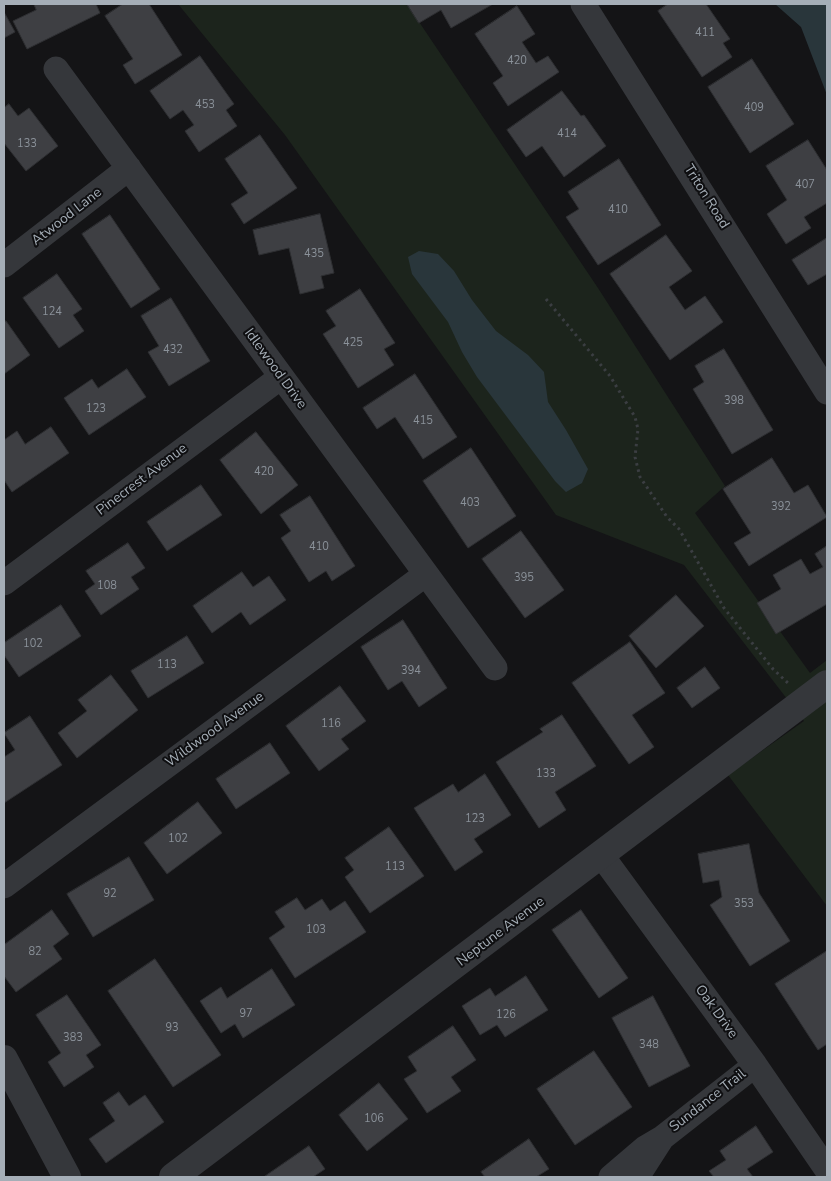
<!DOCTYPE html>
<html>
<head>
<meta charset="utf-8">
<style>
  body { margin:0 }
  #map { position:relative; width:831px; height:1181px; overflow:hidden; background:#141416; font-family:"Nunito Sans",sans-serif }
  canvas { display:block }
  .frame { position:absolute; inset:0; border:5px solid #a5aeb7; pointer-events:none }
</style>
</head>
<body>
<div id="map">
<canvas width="831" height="1181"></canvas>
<div class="frame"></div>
</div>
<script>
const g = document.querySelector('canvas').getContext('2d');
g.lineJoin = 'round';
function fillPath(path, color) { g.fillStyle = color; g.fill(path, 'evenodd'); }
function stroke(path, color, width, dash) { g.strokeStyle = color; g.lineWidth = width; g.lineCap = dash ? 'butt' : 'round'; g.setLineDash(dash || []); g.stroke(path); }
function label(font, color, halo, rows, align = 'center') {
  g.font = font + ' "Nunito Sans",sans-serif'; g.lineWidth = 4; g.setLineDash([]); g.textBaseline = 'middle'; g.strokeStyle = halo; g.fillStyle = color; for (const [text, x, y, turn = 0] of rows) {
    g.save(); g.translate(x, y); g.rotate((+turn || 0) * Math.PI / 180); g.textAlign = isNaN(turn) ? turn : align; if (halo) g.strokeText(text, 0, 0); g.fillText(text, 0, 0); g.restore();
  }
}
const green = new Path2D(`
  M178,4H407L598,288L725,486L695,513L810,673L827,660V906L728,775L804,721L684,565L556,515L285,135Z`);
const water = new Path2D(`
  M775,4H827V95L801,27Z
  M419,251L438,254L454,271L472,300L496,331L528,355L544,372L548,402L566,430L588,469L582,483L566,492L555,481L477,377L462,352L448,322L412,274L408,257Z`);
const building = new Path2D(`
  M34,4H96L100,13L27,49L13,21L36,10Z
  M123,4H149L182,55L135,84L123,65L133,59L105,16Z
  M407,4H493L451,28L441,10L419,23Z
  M668,4H706L730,39L723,43L732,57L702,77L658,11Z
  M517,6L535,34L522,42L536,63L548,56L559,72L508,106L493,83L503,76L475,34Z
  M4,12L15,32L4,38Z
  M200,56L234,104L226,110L237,126L199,152L185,131L194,125L183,110L170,119L150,91Z
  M752,59L794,124L750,153L708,87Z
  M562,91L581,116L584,115L606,146L564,177L542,146L526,157L507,130Z
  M9,104L18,116L29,108L58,146L26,171L4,143V108Z
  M260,135L297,188L244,224L231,204L248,193L225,159Z
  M808,140L827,170V203L804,217L811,228L786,244L767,214L787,200L766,166Z
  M619,159L661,225L598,265L566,217L579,209L568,192Z
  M320,214L334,273L321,276L324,288L300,294L289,248L259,255L253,230Z
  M110,215L160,289L131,308L82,234Z
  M666,235L692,271L669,287L685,310L705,296L723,322L670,360L610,274Z
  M827,238V274L808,285L792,260Z
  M57,274L82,309L73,315L84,331L59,348L23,298Z
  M360,289L395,343L384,349L394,365L358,388L323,334L336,326L326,311Z
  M171,298L210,361L169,386L148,352L159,346L141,316Z
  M6,321L30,355L4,374V322Z
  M724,349L773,430L732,454L693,389L704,382L695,366Z
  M127,369L146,397L89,435L64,398L92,379L98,388Z
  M415,374L457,437L423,459L395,417L377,429L363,408Z
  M51,427L69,453L12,492L4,480V440L17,431L25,444Z
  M256,432L298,485L261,514L220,460Z
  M471,448L516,516L468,548L423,481Z
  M772,458L794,493L808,485L827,517L749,566L734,543L751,533L723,489Z
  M201,485L222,515L167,551L147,522Z
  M310,496L355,566L332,581L326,571L309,582L281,538L291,531L280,515Z
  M521,531L564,590L525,618L482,559Z
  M128,543L145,568L131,577L139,589L101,615L85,591L95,584L86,571Z
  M827,546V604L776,634L757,603L781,589L773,575L801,559L810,574L823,567L815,554Z
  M242,572L253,587L269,576L286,600L250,625L241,612L212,633L193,606Z
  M676,595L704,626L656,668L629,636Z
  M61,605L81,636L19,677L4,655V643Z
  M403,620L447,688L419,707L402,681L388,690L361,647Z
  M187,636L204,663L148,698L131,671Z
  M630,642L665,693L632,715L654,747L629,764L572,683Z
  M705,667L720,688L692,708L677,688Z
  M111,675L138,710L77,758L58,733L87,711L78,700Z
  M340,686L366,721L341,739L349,749L319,771L286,726Z
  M562,715L596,766L555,792L566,810L539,828L496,762L543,732L540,729Z
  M30,716L62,765L4,803V757L15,750L4,733Z
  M270,743L290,773L236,809L216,779Z
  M485,774L511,815L474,839L483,852L455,871L414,808L453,784L458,792Z
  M198,802L222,833L167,874L144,843Z
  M389,827L424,876L370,913L345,877L354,870L345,858Z
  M749,844L759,893L790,941L750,966L710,905L722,897L719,880L703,883L698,854Z
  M129,857L154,900L93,937L67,894Z
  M297,898L305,910L322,899L330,911L345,901L366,932L295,978L269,938L285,927L275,912Z
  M52,910L69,934L53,946L62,959L16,992L4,976V945Z
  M581,910L628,978L599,998L552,930Z
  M827,951V1044L818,1050L775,984Z
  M155,959L221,1055L173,1087L108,991Z
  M272,969L295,1005L243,1038L235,1024L221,1033L200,1001L221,987L227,998Z
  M526,976L548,1010L505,1037L497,1025L480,1035L462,1006L490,988L495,996Z
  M67,995L101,1045L86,1055L94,1067L64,1087L48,1062L61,1053L36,1015Z
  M653,996L690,1066L649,1087L612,1018Z
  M453,1026L476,1060L451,1077L461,1091L427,1113L404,1079L417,1071L408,1057Z
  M594,1051L632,1107L575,1145L537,1089Z
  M379,1083L408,1119L367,1151L339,1115Z
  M119,1092L129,1106L145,1095L164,1122L106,1163L89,1139L115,1121L103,1103Z
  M756,1126L773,1152L747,1169L753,1177H714L709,1171L726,1160L720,1151Z
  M529,1139L549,1169L536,1177H485L481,1172Z
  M309,1146L325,1169L313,1177H264Z`);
const path = new Path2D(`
  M546,299L610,376L635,417L638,429L635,457L640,477L667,517L679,529L724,608L773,669L790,685`);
const minor = new Path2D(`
  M583,4L827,392
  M56,69L495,668
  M4,265L129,168
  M4,583L281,377
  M602,856L755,1065L827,1170
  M4,886L426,574
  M662,1138L755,1065
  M611,1177L645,1148L662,1138L637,1177`);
const tertiary = new Path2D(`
  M4,1059L67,1177
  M173,1177L827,684`);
const numberNames = [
  ["411",705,33],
  ["420",517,61],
  ["453",205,105],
  ["409",754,108],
  ["414",567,134],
  ["133",27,144],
  ["407",805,185],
  ["410",618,210],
  ["435",314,254],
  ["124",52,312],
  ["425",353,343],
  ["432",173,350],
  ["398",734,401],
  ["123",96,409],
  ["415",423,421],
  ["420",264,472],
  ["403",470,503],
  ["392",781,507],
  ["410",319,547],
  ["395",524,578],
  ["108",107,586],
  ["102",33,644],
  ["113",167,665],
  ["394",411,671],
  ["116",331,724],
  ["133",546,774],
  ["123",475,819],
  ["102",178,839],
  ["113",395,867],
  ["92",110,894],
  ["353",744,904],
  ["103",316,930],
  ["82",35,952],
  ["97",246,1014],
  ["126",506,1015],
  ["93",172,1028],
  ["383",73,1038],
  ["348",649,1045],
  ["106",374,1119]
];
const streetNames = [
  ["Triton Road",706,197,58],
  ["Atwood Lane",67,217,-38],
  ["Idlewood Drive",275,369,54],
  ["Pinecrest Avenue",142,480,-37],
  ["Wildwood Avenue",215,730,-36],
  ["Neptune Avenue",501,932,-37],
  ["Oak Drive",716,1012,54],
  ["Sundance Trail",708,1101,-38]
];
fillPath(green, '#1c241c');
fillPath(water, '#29363b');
fillPath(building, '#3e3f43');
stroke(building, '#2e2f32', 1);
stroke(path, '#3b3e42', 3, [2.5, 4]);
stroke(minor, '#35373b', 25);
stroke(tertiary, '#35373b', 28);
label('11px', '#8b929a', null, numberNames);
label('14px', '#a5aeb7', '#0f0f11', streetNames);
</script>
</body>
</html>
